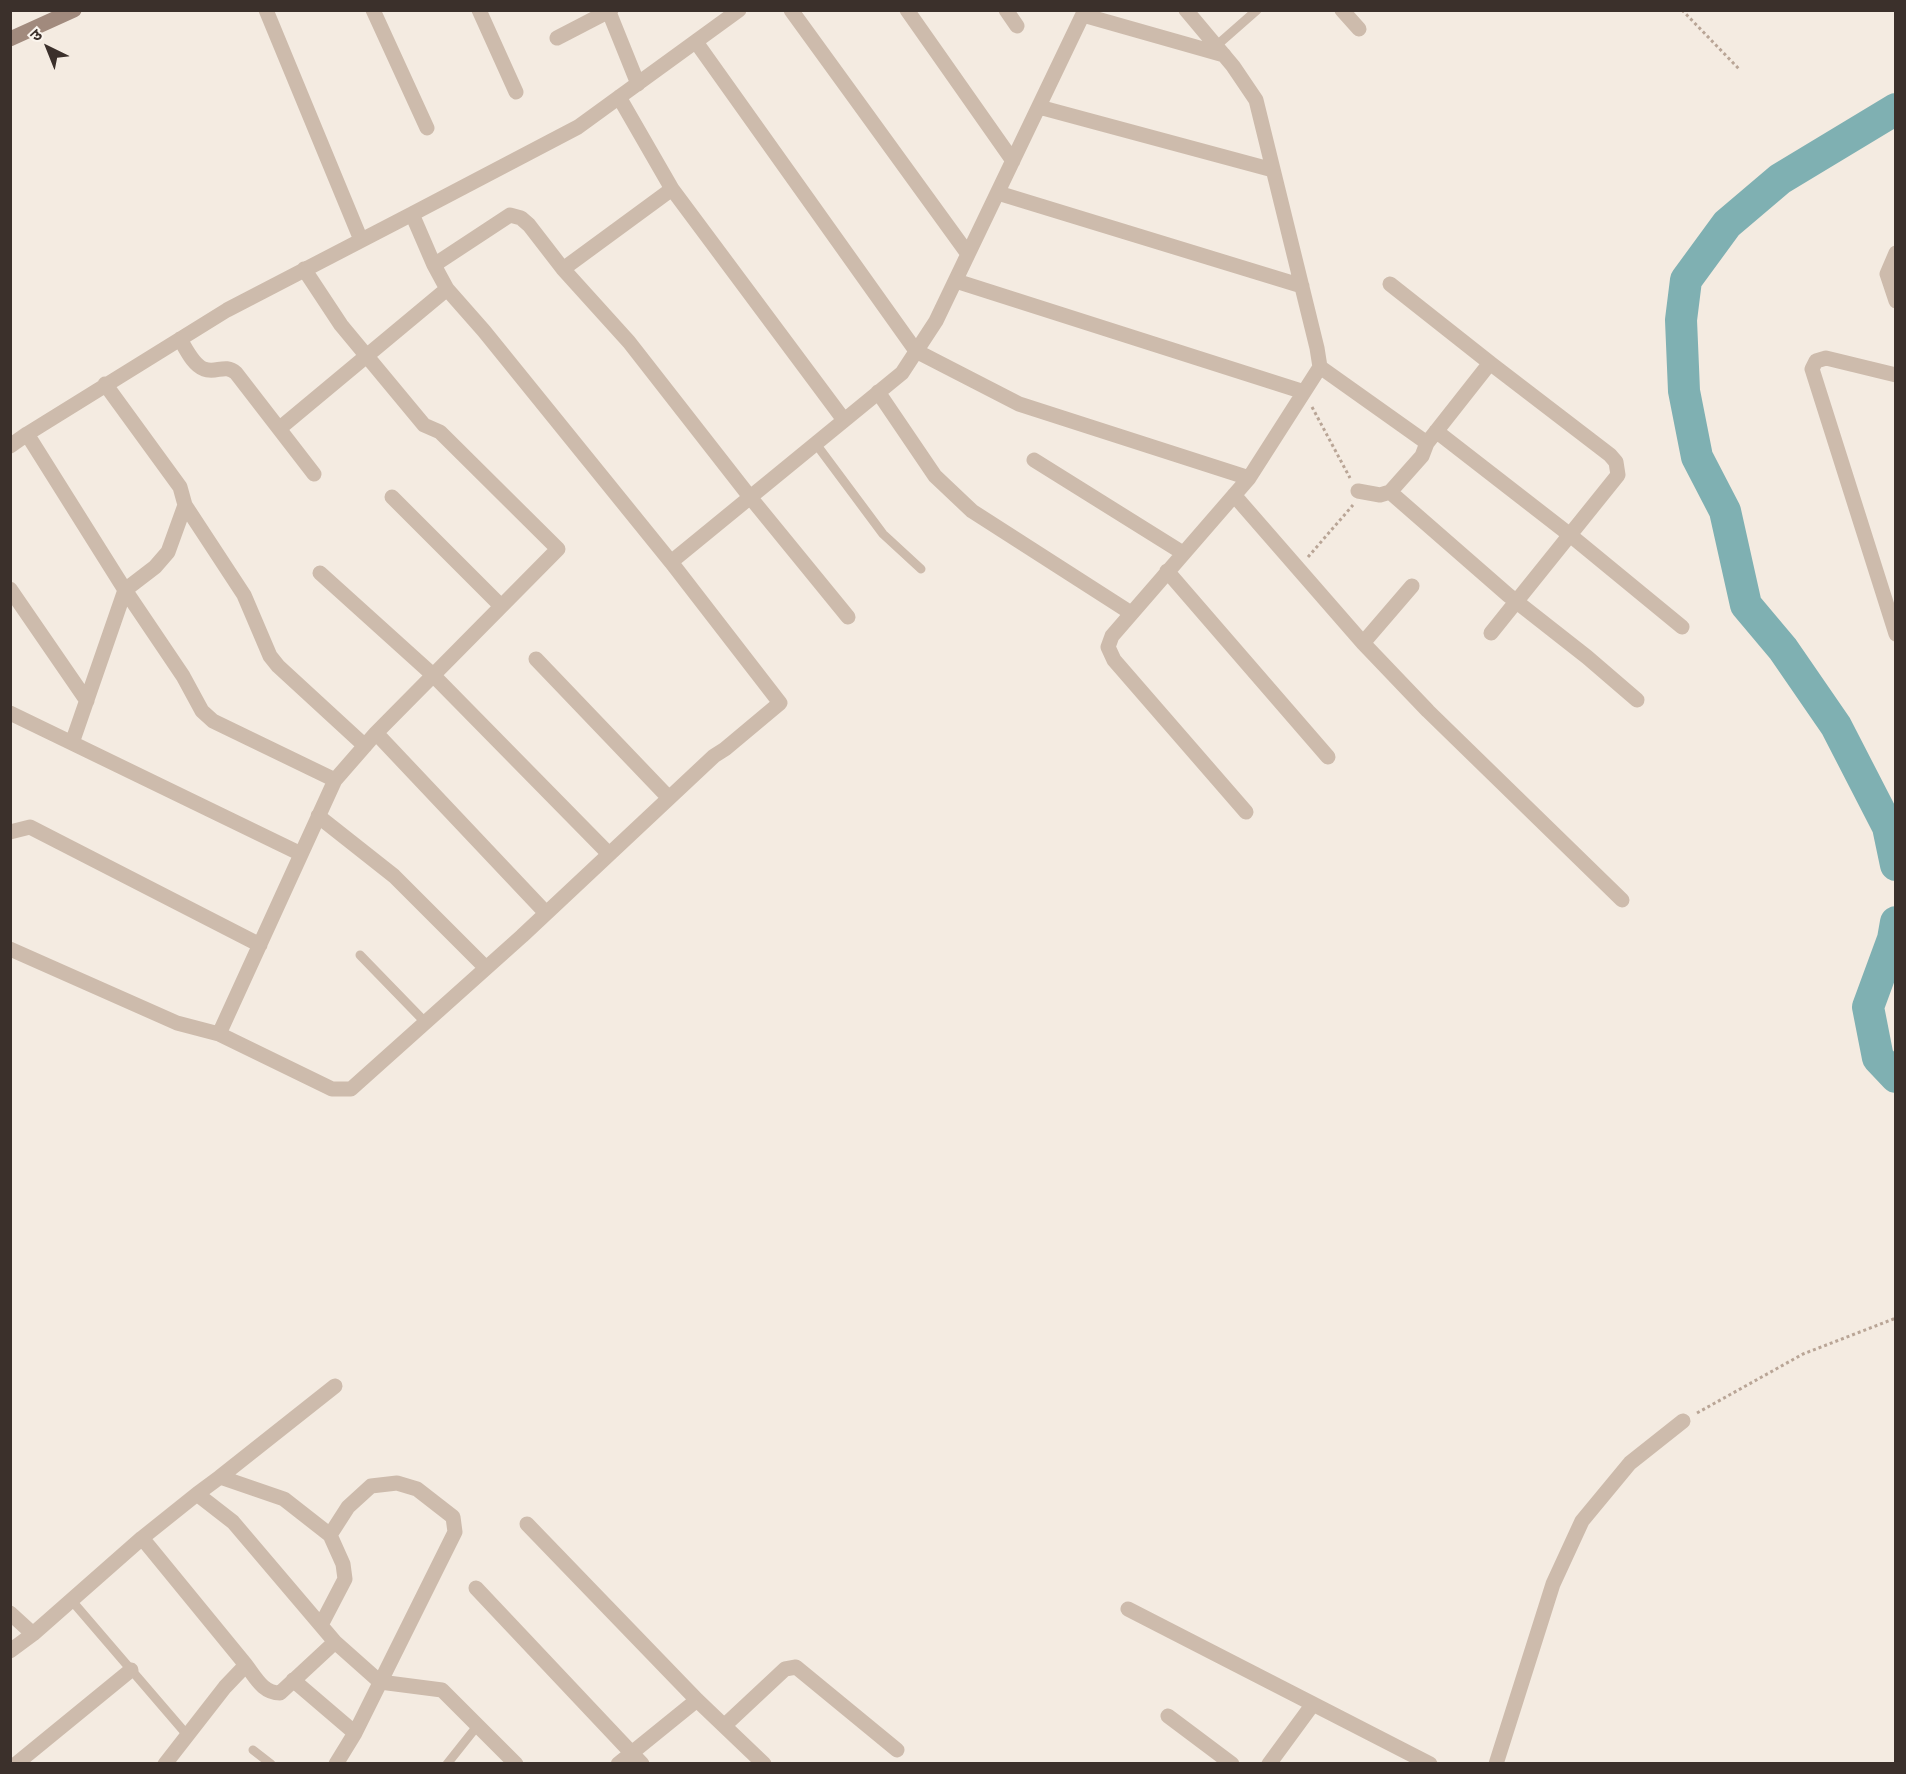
<!DOCTYPE html>
<html>
<head>
<meta charset="utf-8">
<style>
  body { margin:0 }
  #map { position:relative; width:1906px; height:1774px; overflow:hidden; background:#f4ebe1; font-family:"Archivo Narrow","Noto Sans Devanagari",sans-serif }
  canvas { display:block }
  .frame { position:absolute; inset:0; border:12px solid #3b302b; pointer-events:none }
  .north { position:absolute; left:18px; top:18px; width:60px; height:60px; -webkit-text-stroke:4px #fbf5ee; paint-order:stroke; rotate:317deg; font-size:16px; font-weight:700; line-height:24px; text-align:center; color:#3b302b }
  .north::after { content:''; display:block; margin:auto; width:21px; height:27px; background:#3b302b; clip-path:polygon(50% 0,100% 100%,50% 72%,0 100%) }
</style>
</head>
<body>
<div id="map">
<canvas width="1906" height="1774"></canvas>
<div class="frame"></div>
<div class="north">उ</div>
</div>
<script>
const g = document.querySelector('canvas').getContext('2d');
g.lineJoin = 'round';
function stroke(path, color, width, dash) { g.strokeStyle = color; g.lineWidth = width; g.lineCap = dash ? 'butt' : 'round'; g.setLineDash(dash || []); g.stroke(path); }
const river = new Path2D(`
  M1896,109L1780,179L1727,224L1686,280L1681,320L1684,391L1697,457L1725,511L1746,605L1783,649L1836,726L1888,827L1896,865
  M1896,922L1893,939L1868,1007L1878,1058L1896,1077`);
const path = new Path2D(`
  M1682,10L1740,70
  M1312,407L1350,478
  M1308,557L1353,505
  M1697,1413L1803,1354L1896,1318`);
const lane = new Path2D(`
  M1216,46L1257,10
  M816,444L883,534L921,569
  M360,955L426,1023
  M72,1601L188,1736
  M253,1750L271,1764
  M447,1764L478,1725`);
const street = new Path2D(`
  M266,10L361,240
  M373,10L427,128
  M479,10L516,92
  M791,10L968,254
  M907,10L1013,161
  M1006,10L1017,26
  M1186,10L1233,66L1256,100L1317,348L1320,367L1249,478
  M1342,10L1359,29
  M609,12L638,84
  M1083,15L1224,55
  M557,38L611,10
  M696,42L916,351L1019,404L1249,478L1112,636L1108,647L1114,660L1246,812
  M619,97L672,189L844,420
  M1039,107L1273,170
  M998,193L1302,286
  M1896,253L1887,274L1896,301
  M434,265L510,215L521,218L529,225L563,269L629,342L750,497L848,617
  M304,269L341,325L424,425L440,432L558,549L376,733L335,780L219,1034L332,1089H351L522,936L714,756L725,749L780,703L671,562L484,331L447,289L434,265L412,214L578,127L739,10
  M563,269L672,189
  M956,281L1304,392
  M1390,284L1490,363L1427,443
  M180,339C186,349 193,365 204,369C216,374 225,363 236,373L314,474
  M1490,363L1610,455L1616,462L1618,475L1491,633
  M1320,367L1427,443L1422,456L1390,492L1380,495L1358,491
  M1896,375L1826,358L1816,361L1812,369L1896,634
  M105,384L180,487L185,505L168,552L155,567L125,590L183,676L202,711L213,721L335,780
  M878,392L935,476L972,511L1131,613
  M280,428L447,289
  M1436,431L1570,535L1682,627
  M10,446L27,434
  M1034,460L1183,553
  M1390,492L1508,595L1587,657L1637,700
  M1234,495L1363,643L1428,711L1622,900
  M392,497L501,606
  M185,505L244,595L270,656L278,666L365,746
  M671,562L902,373L936,321L1085,10
  M1167,571L1328,757
  M320,573L433,675L609,854
  M10,589L87,701
  M1363,643L1412,586
  M536,659L669,798
  M10,713L72,743
  M376,733L546,913
  M318,816L394,876L486,968
  M10,832L30,827L260,945
  M301,854L72,743L125,590L27,434L227,310L412,214
  M10,949L177,1023L219,1034
  M220,1477L335,1386
  M197,1494L220,1477L284,1499L330,1535L343,1564L345,1579L321,1625
  M527,1524L697,1700L764,1764
  M330,1535L348,1507L371,1486L397,1483L417,1489L453,1517L455,1532L355,1733L336,1764
  M142,1538L246,1665
  M476,1588L642,1764
  M1128,1609L1430,1764
  M10,1613L33,1634
  M10,1651L33,1634L142,1538L197,1494L233,1522L335,1642L380,1682L442,1690L516,1764
  M293,1680L355,1733
  M1168,1716L1232,1764
  M724,1726L785,1669L796,1667L897,1750
  M16,1764L131,1670
  M165,1764L225,1687L246,1665C256,1678 263,1693 280,1693L335,1642
  M618,1764L697,1700
  M1269,1764L1313,1704
  M1496,1764L1553,1584L1582,1521L1630,1463L1683,1421`);
const secondary = new Path2D(`
  M10,39L74,10`);
stroke(river, '#7fb0b2', 32);
stroke(path, '#b9a596', 3, [3, 3]);
stroke(lane, '#cdbbac', 9);
stroke(street, '#cdbbac', 15);
stroke(secondary, '#a18a7d', 15);
</script>
</body>
</html>
